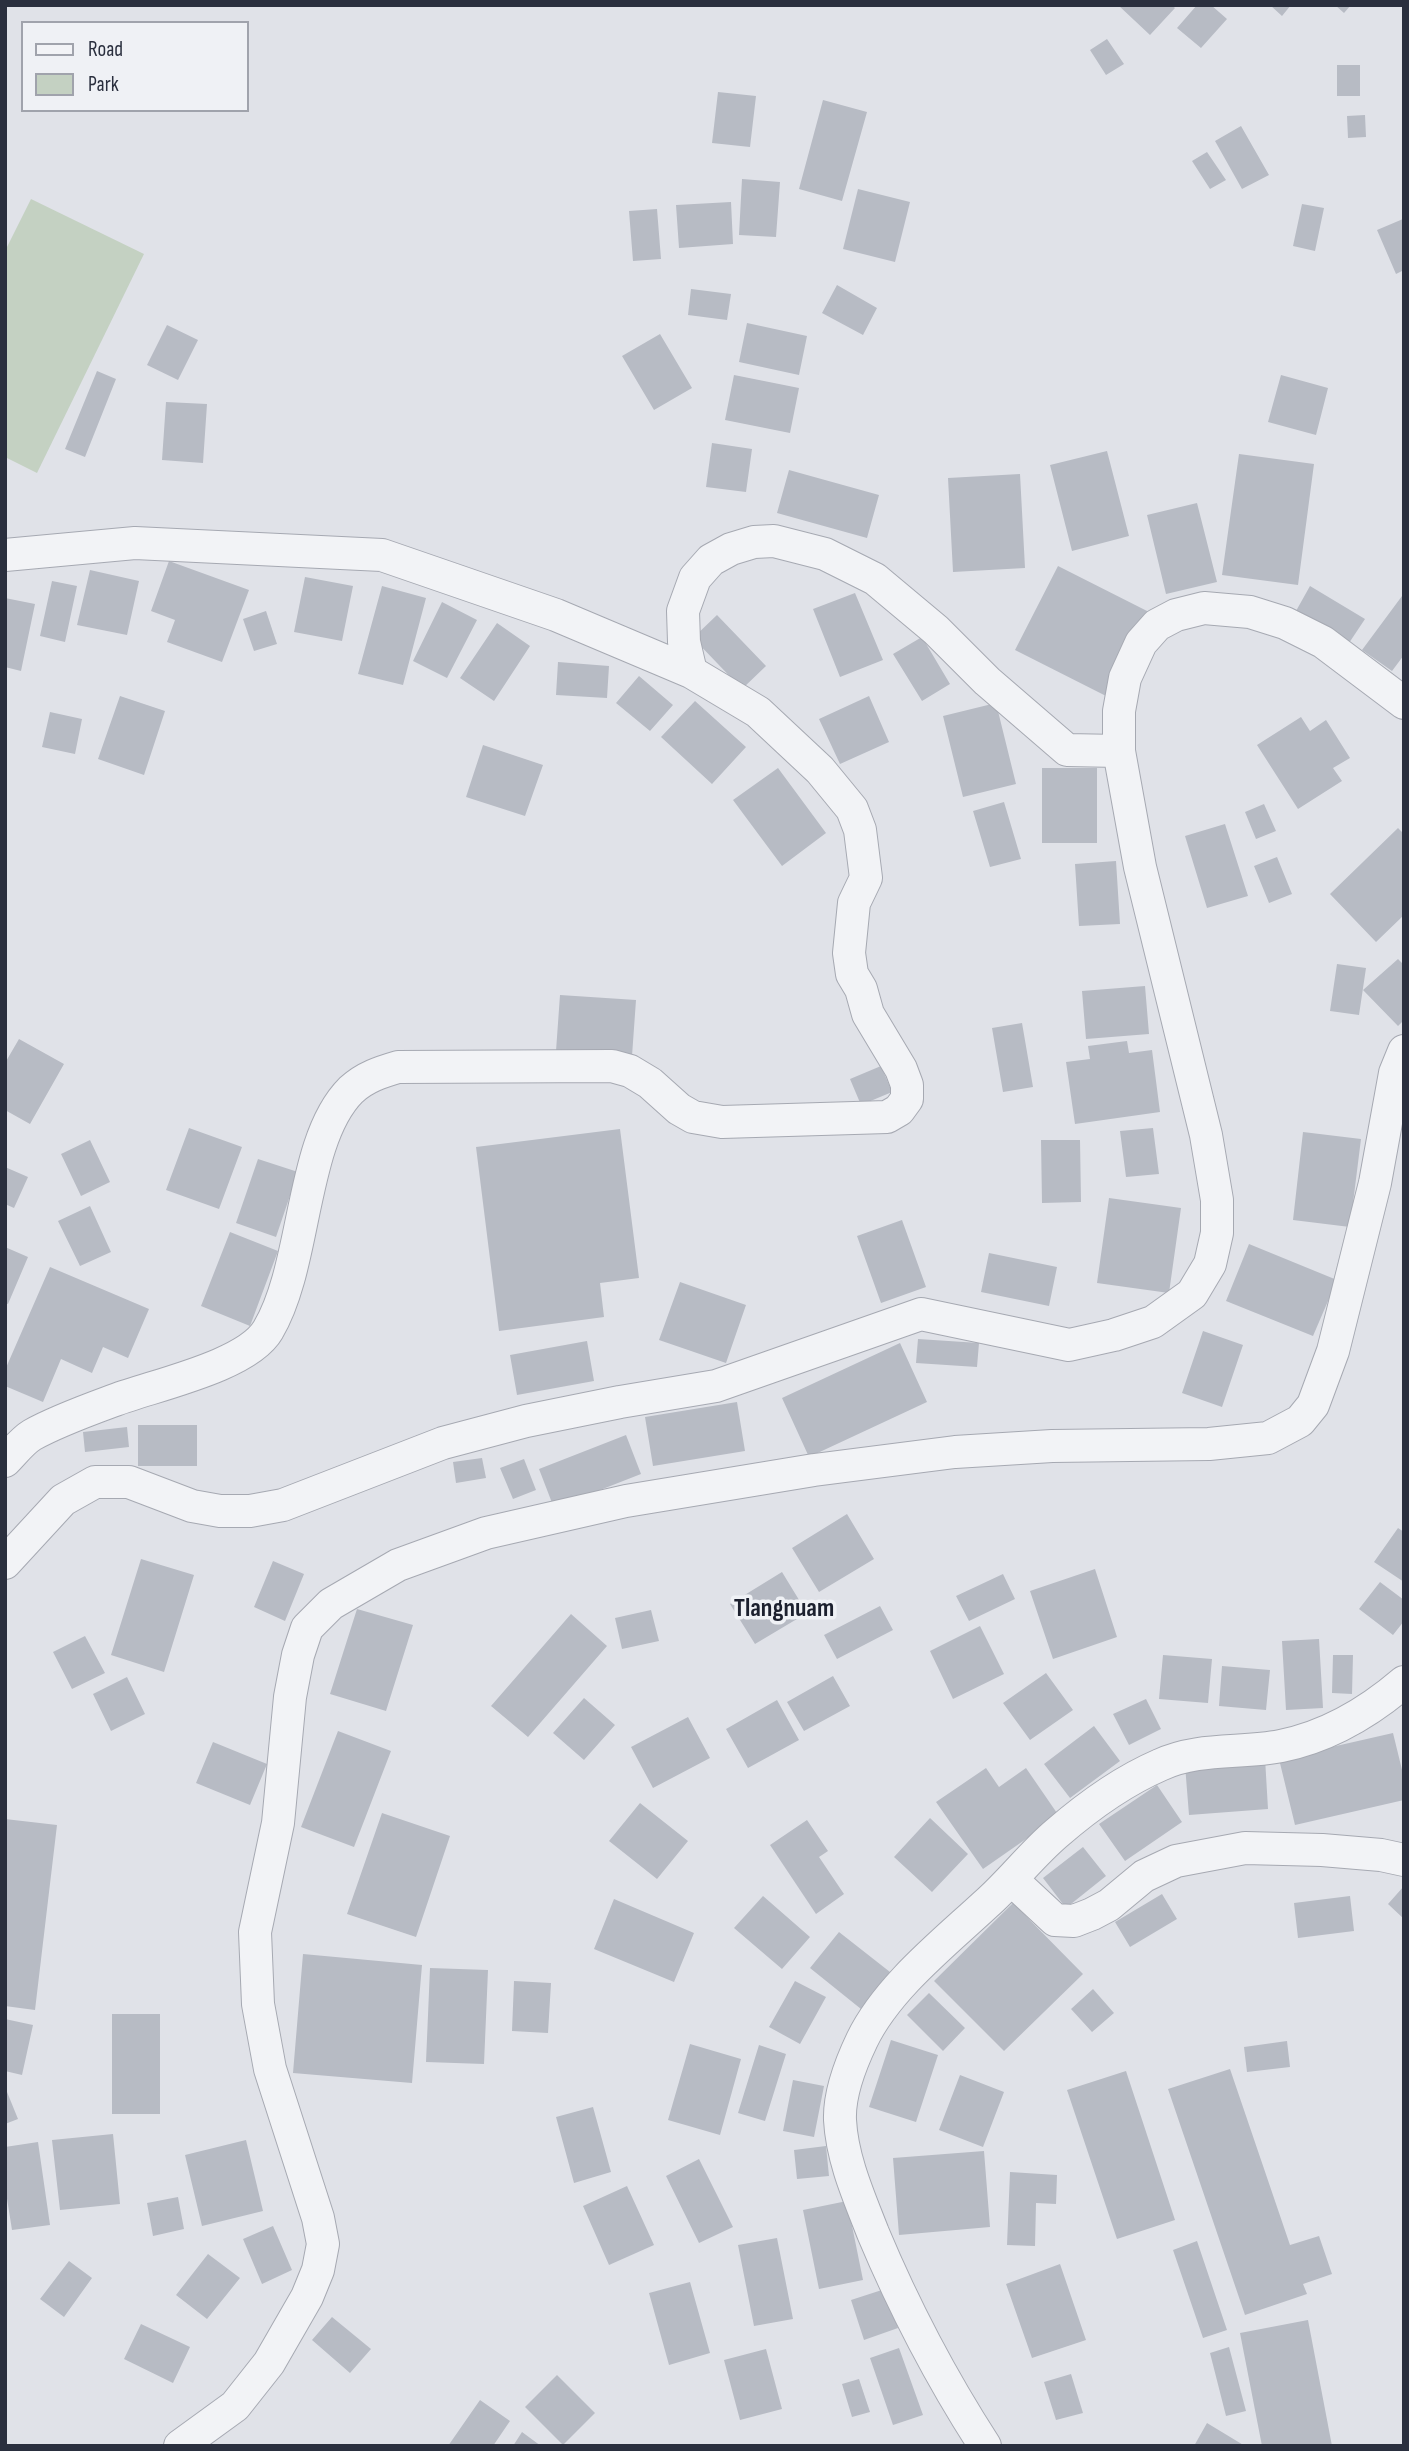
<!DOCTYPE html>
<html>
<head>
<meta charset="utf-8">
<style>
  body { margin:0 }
  #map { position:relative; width:1409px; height:2451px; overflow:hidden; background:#e0e2e8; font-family:"Sofia Sans Condensed",sans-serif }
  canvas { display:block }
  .frame { position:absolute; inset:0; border:7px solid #2a2f3e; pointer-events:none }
  .legend { position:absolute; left:21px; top:21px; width:228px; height:91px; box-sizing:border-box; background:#eff1f5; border:2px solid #a0a3ac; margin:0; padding:9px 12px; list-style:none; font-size:21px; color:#2a2f3e }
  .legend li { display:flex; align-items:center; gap:14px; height:35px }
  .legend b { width:35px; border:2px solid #a0a3ac }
</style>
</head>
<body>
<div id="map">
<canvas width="1409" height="2451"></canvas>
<div class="frame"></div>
<ul class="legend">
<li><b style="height:9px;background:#f2f3f6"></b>Road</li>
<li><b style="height:19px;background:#c4d1c2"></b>Park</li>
</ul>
</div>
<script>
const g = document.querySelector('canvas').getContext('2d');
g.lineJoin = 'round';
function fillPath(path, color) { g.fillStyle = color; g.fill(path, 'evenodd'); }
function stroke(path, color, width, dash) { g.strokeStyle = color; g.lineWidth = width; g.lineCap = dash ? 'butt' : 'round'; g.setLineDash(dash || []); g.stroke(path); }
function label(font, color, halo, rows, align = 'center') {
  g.font = font + ' "Sofia Sans Condensed",sans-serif'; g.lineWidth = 7; g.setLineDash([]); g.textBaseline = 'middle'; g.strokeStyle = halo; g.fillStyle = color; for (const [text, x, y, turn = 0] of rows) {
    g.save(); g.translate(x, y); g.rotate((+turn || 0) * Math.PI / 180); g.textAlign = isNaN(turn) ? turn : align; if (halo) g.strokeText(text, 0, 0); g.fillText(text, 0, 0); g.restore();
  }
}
const green = new Path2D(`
  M31,199L144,254L37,473L5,457V251Z`);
const building = new Path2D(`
  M1118,5H1172L1175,8L1150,35Z
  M1197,5H1211L1227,19L1201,48L1177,28Z
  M1270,5H1291L1282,16Z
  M1335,5H1351L1344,13Z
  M1107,39L1124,64L1106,75L1090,50Z
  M1337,65H1360V96H1337Z
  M718,92L756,96L750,147L712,143Z
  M823,100L867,112L842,201L799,189Z
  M1365,115L1366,137L1348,138L1347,116Z
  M1241,126L1269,175L1242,189L1215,141Z
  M1207,152L1226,180L1210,189L1192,161Z
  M742,179L780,182L776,237L739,235Z
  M858,189L910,202L895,262L843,249Z
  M731,202L733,244L679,248L676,205Z
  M1302,204L1324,208L1315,251L1293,246Z
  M657,209L661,259L633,261L629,211Z
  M1403,219L1404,270L1396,274L1377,230Z
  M837,285L877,308L863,335L822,313Z
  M691,289L731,294L727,320L688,315Z
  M747,323L807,336L799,375L739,362Z
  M167,325L198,340L178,380L147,365Z
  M660,334L692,388L654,410L622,356Z
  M97,371L116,379L85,457L65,449Z
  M734,375L799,388L790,433L725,420Z
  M1281,375L1328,388L1316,435L1268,422Z
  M166,402L207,404L203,463L162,460Z
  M712,443L752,449L746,492L706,487Z
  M1107,451L1129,536L1072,551L1050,465Z
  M1239,454L1314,464L1298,585L1222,575Z
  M789,470L879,495L867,538L777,513Z
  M1020,474L1025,568L953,572L948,478Z
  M1197,503L1217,582L1166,594L1147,515Z
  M169,561L249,590L222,662L167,642L175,620L151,611Z
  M1058,566L1153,614L1110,698L1015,650Z
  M90,570L139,581L127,635L77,625Z
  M305,577L353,586L342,641L294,632Z
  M52,581L77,586L65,642L40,636Z
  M382,586L426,598L403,685L358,674Z
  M1310,586L1365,619L1349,643L1296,611Z
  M855,593L883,660L840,677L813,609Z
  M1402,596L1404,597V655L1392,671L1362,650Z
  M5,598L35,604L21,671L5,667Z
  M442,602L477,620L447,678L413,661Z
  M266,611L277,644L254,651L243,619Z
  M717,615L766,666L742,689L693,638Z
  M497,623L530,646L494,701L460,678Z
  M922,637L950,684L922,701L893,654Z
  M558,662L609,666L607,698L556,695Z
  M639,676L673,705L650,731L616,703Z
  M120,696L165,711L144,775L98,759Z
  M869,696L889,742L840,764L819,719Z
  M695,701L746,747L712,784L661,737Z
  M996,703L1016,784L963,797L943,716Z
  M50,712L82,719L75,754L42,747Z
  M1301,717L1310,731L1326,720L1350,758L1333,768L1342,781L1298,809L1257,745Z
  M483,745L543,765L525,816L466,797Z
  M778,768L826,833L782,866L733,800Z
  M1042,768H1097V843H1042Z
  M1004,802L1021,859L990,867L973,811Z
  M1264,804L1276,831L1256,839L1245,812Z
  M1225,824L1248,896L1207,908L1185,836Z
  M1398,828L1404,834V915L1376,942L1330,894Z
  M1277,857L1292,894L1269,903L1254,866Z
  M1116,861L1120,924L1079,926L1075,864Z
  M1398,959L1404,965V1020L1398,1026L1363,990Z
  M1337,964L1366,968L1359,1015L1330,1011Z
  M1145,986L1149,1034L1086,1039L1082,991Z
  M560,995L636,1000L632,1056L556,1051Z
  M1022,1023L1033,1087L1003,1092L992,1028Z
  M19,1039L64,1064L30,1124L5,1110V1063Z
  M1127,1041L1129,1053L1152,1050L1160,1112L1075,1124L1066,1062L1090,1059L1088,1046Z
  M881,1066L892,1092L861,1105L850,1079Z
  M189,1128L242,1147L219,1209L166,1190Z
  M1153,1128L1159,1174L1126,1177L1120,1131Z
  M620,1129L639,1278L600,1283L604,1317L499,1331L476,1147Z
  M1303,1132L1361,1139L1350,1227L1293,1220Z
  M90,1140L110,1182L81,1196L61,1154Z
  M1041,1140H1080L1081,1202L1042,1203Z
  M258,1159L298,1172L276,1237L236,1223Z
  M5,1167L28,1177L14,1208L5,1204Z
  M1109,1198L1181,1208L1169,1293L1097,1283Z
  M90,1206L111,1252L80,1266L58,1221Z
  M902,1220L926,1287L881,1303L857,1236Z
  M230,1232L278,1251L250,1326L201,1306Z
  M1249,1244L1337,1280L1313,1336L1226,1301Z
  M5,1247L28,1257L8,1304L5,1303Z
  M989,1253L1057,1267L1049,1306L981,1292Z
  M50,1267L149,1309L128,1358L103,1347L92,1373L61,1359L43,1402L5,1386V1370Z
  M680,1282L746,1305L726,1363L659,1340Z
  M1203,1331L1243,1345L1222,1407L1182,1393Z
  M918,1339L979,1343L977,1367L916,1363Z
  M587,1341L594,1381L517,1395L510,1355Z
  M900,1343L927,1402L809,1457L782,1398Z
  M737,1402L745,1451L653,1466L645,1417Z
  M138,1425H197V1466H138Z
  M127,1427L129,1447L85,1452L83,1432Z
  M626,1435L641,1474L554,1508L539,1469Z
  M482,1458L486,1478L456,1483L453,1462Z
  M524,1459L536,1490L513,1499L500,1468Z
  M847,1514L874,1559L819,1592L792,1548Z
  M1398,1528L1404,1532V1582L1374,1562Z
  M141,1559L194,1575L164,1672L111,1655Z
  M273,1561L304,1574L285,1621L254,1607Z
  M1095,1569L1117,1637L1053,1659L1030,1591Z
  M782,1572L807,1613L755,1644L730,1604Z
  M1003,1574L1015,1599L969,1621L956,1596Z
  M1380,1582L1404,1600V1621L1393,1635L1359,1609Z
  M880,1606L893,1630L837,1659L824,1635Z
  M357,1609L413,1625L386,1711L330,1694Z
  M651,1610L659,1641L622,1649L615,1618Z
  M571,1614L607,1646L528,1737L491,1706Z
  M980,1626L1004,1674L953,1699L930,1651Z
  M85,1636L105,1673L72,1689L53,1652Z
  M1319,1639L1323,1708L1286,1710L1282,1641Z
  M1163,1655L1212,1659L1208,1703L1159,1699Z
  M1333,1655H1353L1352,1694L1332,1693Z
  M1222,1666L1270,1670L1266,1710L1219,1706Z
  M1046,1673L1073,1710L1030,1740L1003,1703Z
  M833,1676L850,1706L804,1731L787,1702Z
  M127,1677L145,1714L111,1731L93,1694Z
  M584,1698L615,1725L584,1760L553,1733Z
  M1146,1699L1161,1729L1129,1745L1113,1714Z
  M777,1700L799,1740L748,1768L726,1729Z
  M688,1717L710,1758L653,1788L631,1747Z
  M1094,1726L1120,1761L1070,1798L1044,1764Z
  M338,1731L391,1751L354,1847L301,1827Z
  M1393,1733L1404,1778V1800L1295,1825L1279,1759Z
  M213,1742L267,1764L250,1805L196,1783Z
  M1265,1758L1268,1809L1189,1815L1185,1765Z
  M986,1768L999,1787L1026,1768L1059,1816L983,1869L936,1802Z
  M1157,1785L1182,1822L1125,1861L1099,1824Z
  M640,1803L688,1841L657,1879L609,1841Z
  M382,1813L450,1836L416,1937L347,1914Z
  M930,1818L968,1854L932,1892L894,1857Z
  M5,1819L57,1825L35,2010L5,2006Z
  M807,1820L828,1851L819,1857L844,1894L816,1914L770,1845Z
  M1083,1847L1106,1876L1066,1908L1043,1878Z
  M1404,1886V1919L1388,1904Z
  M1162,1894L1177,1919L1130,1947L1115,1922Z
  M763,1896L810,1937L782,1969L734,1928Z
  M1350,1896L1354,1931L1298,1938L1294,1903Z
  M614,1899L694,1933L674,1982L594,1949Z
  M1013,1903L1083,1974L1004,2051L934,1981Z
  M839,1932L890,1972L861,2009L810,1968Z
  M303,1954L422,1965L412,2083L293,2073Z
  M430,1968L488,1970L484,2064L426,2062Z
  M514,1981L551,1983L548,2033L512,2031Z
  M795,1981L826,1997L800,2044L769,2027Z
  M1093,1989L1114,2013L1092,2032L1071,2009Z
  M929,1993L965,2028L943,2051L907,2015Z
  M112,2014H160V2114H112Z
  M5,2019L33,2025L22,2075L5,2071Z
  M891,2040L938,2055L916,2122L869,2107Z
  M1287,2041L1290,2067L1247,2072L1244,2047Z
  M690,2044L741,2059L720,2135L668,2120Z
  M759,2045L786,2054L765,2121L738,2113Z
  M1230,2069L1290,2245L1319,2236L1332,2274L1303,2284L1307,2294L1245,2315L1168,2089Z
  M1126,2071L1175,2220L1117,2239L1067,2090Z
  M960,2075L1004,2092L983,2147L939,2130Z
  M793,2080L824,2086L814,2137L783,2131Z
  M5,2087L18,2119L5,2124Z
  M593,2107L611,2172L574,2183L556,2117Z
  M113,2134L120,2204L60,2210L52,2140Z
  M246,2140L263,2211L202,2226L185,2155Z
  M38,2142L50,2225L12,2230L5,2186V2147Z
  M826,2146L829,2176L797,2179L794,2150Z
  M984,2151L990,2227L899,2235L893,2158Z
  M699,2159L733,2227L699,2243L666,2176Z
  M1010,2172L1057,2175L1056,2204L1036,2203L1035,2246L1007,2245Z
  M627,2186L654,2245L609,2265L583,2206Z
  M178,2197L184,2229L153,2236L147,2203Z
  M847,2201L863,2280L819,2289L803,2210Z
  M273,2226L292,2270L262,2284L243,2239Z
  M777,2238L793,2319L754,2326L738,2245Z
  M1197,2241L1227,2330L1203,2338L1173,2250Z
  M208,2254L240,2278L207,2319L176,2295Z
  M69,2261L92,2278L64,2317L40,2299Z
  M1060,2264L1086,2340L1032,2358L1006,2284Z
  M690,2282L710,2353L669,2365L649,2293Z
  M885,2289L898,2328L864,2340L851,2300Z
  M332,2317L371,2349L350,2373L312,2340Z
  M1308,2320L1332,2446H1262L1240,2333Z
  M141,2324L190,2347L173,2383L124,2359Z
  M1229,2347L1246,2411L1226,2416L1210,2353Z
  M899,2348L923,2415L893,2425L870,2358Z
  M766,2349L782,2409L740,2420L724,2360Z
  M1071,2374L1083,2413L1056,2420L1044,2382Z
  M557,2375L595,2413L563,2445L525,2407Z
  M859,2379L870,2412L852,2417L842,2384Z
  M480,2400L510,2421L493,2446H448Z
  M1207,2423L1245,2446H1194Z
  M522,2432L541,2446H513Z`);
const street = new Path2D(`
  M5,555L135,543L382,555L556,615L691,672L758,712L820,770L852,809L860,830L866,878L854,903L849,953L852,974L861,989L868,1014L901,1069L907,1085V1099L899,1110L887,1117L722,1122L693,1117L679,1109L650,1083L630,1071L612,1066L398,1067C381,1072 365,1077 351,1090C300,1141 307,1265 268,1330C247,1366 155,1385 115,1400C88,1410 57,1421 32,1435C22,1441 13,1453 5,1461
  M691,672L684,642L683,611L695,578L711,560L731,549L754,542L774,541L825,554L875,579L936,630L987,681L1067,750L1119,751
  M5,1563L63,1500L95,1482H129L192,1506L220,1511H250L283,1505L443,1443L526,1421L620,1402L716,1386L921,1314L1069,1345L1114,1335L1153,1322L1192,1294L1210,1264L1217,1233V1200L1206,1135L1140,867L1119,751V711L1125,678L1141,643L1157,625L1176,615L1204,608L1250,612L1285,623L1323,642L1404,703
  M1012,1880L1055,1920L1074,1921L1092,1914L1109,1905L1144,1876L1176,1861L1245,1848L1322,1850L1381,1855L1404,1860
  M180,2446L235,2406L269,2363L307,2297L318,2270L323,2244L318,2218L270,2069L258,2004L255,1932L278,1823L290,1697L298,1655L307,1628L331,1604L398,1565L486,1533L626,1501L814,1470L955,1452L1052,1446L1209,1444L1268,1438L1300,1421L1313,1405L1333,1351L1375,1183L1395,1073L1404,1051
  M985,2446C941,2378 904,2307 873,2233C859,2197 842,2159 840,2120C839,2095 851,2063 862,2040C887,1988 944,1943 986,1904C1011,1882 1032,1854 1057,1833C1087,1807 1123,1781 1160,1765C1198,1747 1241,1754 1281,1746C1326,1737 1369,1712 1404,1682`);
const districtNames = [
  ["Tlangnuam",784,1609]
];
fillPath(green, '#c4d1c2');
fillPath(building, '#b7bbc4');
stroke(street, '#a6a9b2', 34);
stroke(street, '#f2f3f6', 32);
label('bold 26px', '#1c202e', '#eff1f5', districtNames);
</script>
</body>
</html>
